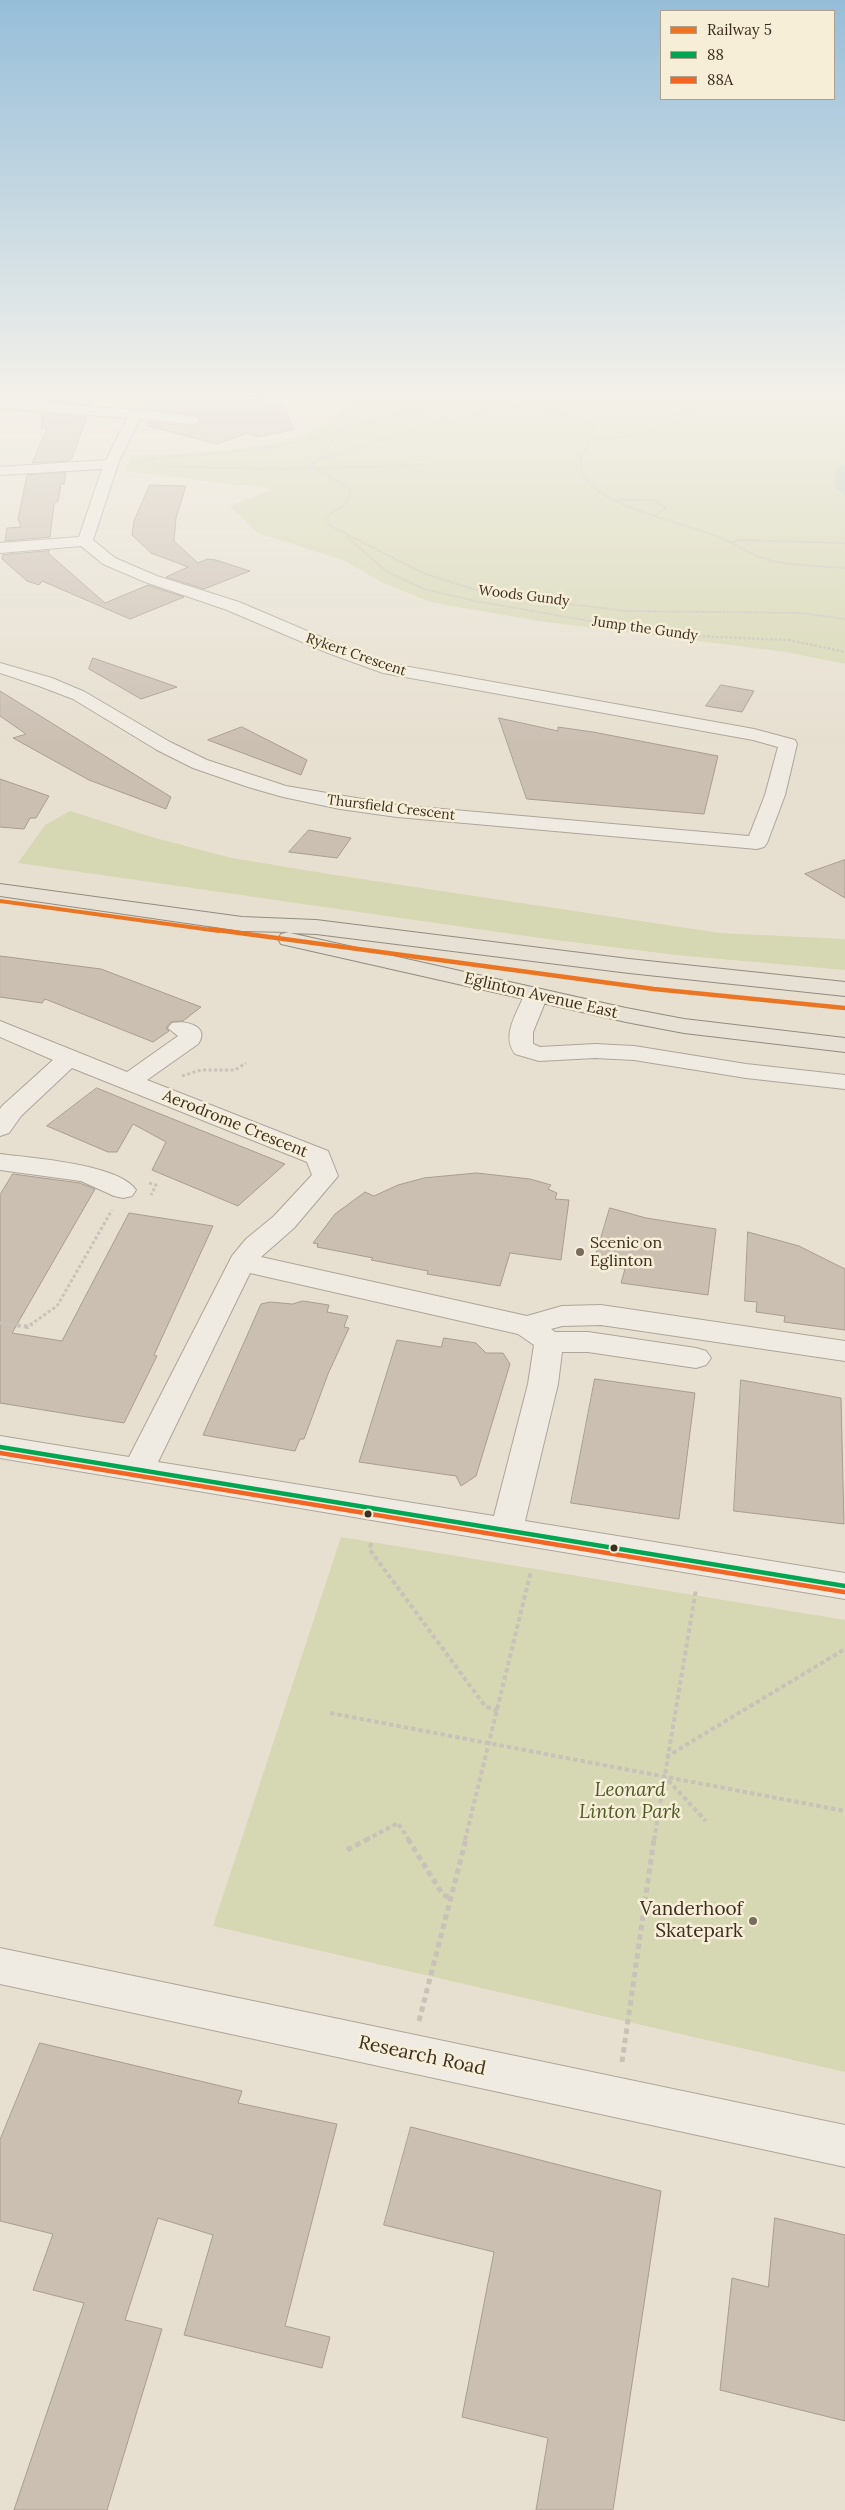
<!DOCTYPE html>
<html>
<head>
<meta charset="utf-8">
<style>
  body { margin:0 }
  #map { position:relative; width:845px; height:2510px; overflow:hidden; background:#e7e0d1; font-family:Lora,serif }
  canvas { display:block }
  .legend { position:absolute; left:660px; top:10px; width:175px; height:90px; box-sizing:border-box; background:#f7eed8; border:1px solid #ada18e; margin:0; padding:6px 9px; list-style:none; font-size:15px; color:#3d2e20 }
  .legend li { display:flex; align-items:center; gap:10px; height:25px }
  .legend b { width:25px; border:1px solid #ada18e }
</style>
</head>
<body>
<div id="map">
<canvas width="845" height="2510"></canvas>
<ul class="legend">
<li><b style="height:6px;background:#ec7524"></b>Railway 5</li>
<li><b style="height:6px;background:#00a651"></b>88</li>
<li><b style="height:6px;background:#f26522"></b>88A</li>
</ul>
</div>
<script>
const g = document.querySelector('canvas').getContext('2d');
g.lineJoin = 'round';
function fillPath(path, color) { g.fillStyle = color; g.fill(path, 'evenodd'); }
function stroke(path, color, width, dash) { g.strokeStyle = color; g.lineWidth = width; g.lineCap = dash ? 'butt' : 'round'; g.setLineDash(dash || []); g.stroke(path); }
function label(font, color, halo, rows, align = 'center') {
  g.font = font + ' Lora,serif'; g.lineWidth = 5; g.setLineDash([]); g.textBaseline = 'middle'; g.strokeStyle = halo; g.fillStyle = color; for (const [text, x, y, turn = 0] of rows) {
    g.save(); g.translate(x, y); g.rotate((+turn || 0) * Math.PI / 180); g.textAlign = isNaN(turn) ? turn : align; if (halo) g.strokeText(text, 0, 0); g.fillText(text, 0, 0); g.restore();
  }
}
const green = new Path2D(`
  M287,394H845V664L785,652L538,621L430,602L381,582L345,561L258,533L230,506L272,490L262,486L235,485L126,471L130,456C188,452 279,453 329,423C336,419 342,411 348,405Z
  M70,811L155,838L232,858L335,875L720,933L845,939V970L676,955L540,938L18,863L45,825Z
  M341,1537L845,1620V2072L213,1926Z`);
const water = new Path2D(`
  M552,394H806L845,396V402Z
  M845,465V498L843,493L835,488V468Z`);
const building = new Path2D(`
  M43,394H95L91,405L43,401Z
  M144,394H236L282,402L294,430L257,437L248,433L217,444L148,426V422L192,426L199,424L201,419L197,415L146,409Z
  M42,413L87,417L72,458L69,461L32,463L47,428H42Z
  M66,473L64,484H61L58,501L54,504L50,537L5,541L7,528L21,527L18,519L27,475Z
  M150,485L186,486L176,518L174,541L198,563L207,559L216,560L250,571L204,589L166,577L188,567L151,553L132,535L134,521Z
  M49,551L48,553L105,603L148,585L184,597L130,619L42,581L39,585L27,581L2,559L3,555Z
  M93,658L177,687L141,699L89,669Z
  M721,685L754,691L742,712L706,706Z
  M0,691L171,797L166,809L89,780L13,738L26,734L0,716Z
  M499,718L558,731V727L593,732L718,756L704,814L527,799Z
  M242,727L307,760L301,775L208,740Z
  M0,779L49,796L36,818H30L24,829L0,827Z
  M309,830L351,838L337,858L289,852Z
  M845,860V898L805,874Z
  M0,956L101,969L201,1007L183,1021L171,1022L166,1028L169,1031L153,1042L45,999L42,1003L0,997Z
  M97,1088L143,1107L285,1164L238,1206L152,1170L166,1142L133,1124L117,1152H108L47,1126Z
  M477,1173L530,1179L551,1185L548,1189L557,1193L555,1199L569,1200L561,1260L510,1253L500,1286L427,1274L428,1271L371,1260L373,1258L317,1247L318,1244L313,1243L335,1214L365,1192L374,1196L398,1185L424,1178Z
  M13,1174L80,1183L95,1189L12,1333L62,1341L129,1213L213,1226L154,1355L157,1356L124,1423L0,1403V1195Z
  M610,1208L646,1218L716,1229L708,1295L621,1283L625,1269L593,1265Z
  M748,1232L799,1246L845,1269V1330L784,1322L785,1316L756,1312L757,1302L745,1301Z
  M303,1301L329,1305L327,1312L348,1316L344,1327L349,1328L328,1374L304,1439H300L295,1451L203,1435L261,1304L270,1302L292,1304Z
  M444,1338L476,1343L486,1353H503L510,1364L476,1476L461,1486L456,1476L359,1462L397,1340L441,1347Z
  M595,1379L695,1393L679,1519L571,1503Z
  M741,1380L841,1398L844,1524L734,1511Z
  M40,2043L242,2091L238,2103L337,2124L285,2326L330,2337L322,2368L184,2335L213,2235L158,2218L125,2320L162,2329L107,2510H14L84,2303L33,2290L53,2234L0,2221V2140Z
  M411,2127L661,2191L613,2510H536L548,2438L462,2417L494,2252L384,2225Z
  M775,2218L845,2235V2421L720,2390L732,2278L768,2287Z`);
const pathFar4 = new Path2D(`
  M683,420L677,414L694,409
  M338,433L320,459L309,465L351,489L346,504L325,517L330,526L425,574L489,594L626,611L800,613L845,619
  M592,439C627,438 664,433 693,412L691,394
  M154,459L153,463L156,465C246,471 337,469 427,464
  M321,459L425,426L490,412L487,404L454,394
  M135,465L154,458C202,455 250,452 297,442C335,434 372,419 410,411C470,398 540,396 594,428C590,441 575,461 583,475C601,507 683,523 717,536C736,544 752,556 773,561C796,566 821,566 845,568
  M617,500H652L666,508L655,516
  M347,537L386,571L424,589L475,601L625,627
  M729,543L740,540L845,543`);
const pathFar3 = new Path2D(`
  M618,626L668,635L789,640L845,652`);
const pathFar2 = new Path2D(`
  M182,1076L201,1070H235L246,1063
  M149,1183L156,1185L151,1195
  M0,1323L17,1325
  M30,1325L57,1306L112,1210`);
const pathFar1 = new Path2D(`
  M9,1324L28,1327L32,1324
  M371,1543L370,1550L485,1706L498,1711
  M330,1713L845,1811
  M666,1757L845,1649
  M663,1775L706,1821
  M366,1840L398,1823L409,1840
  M465,1840L531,1571
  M654,1840L696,1589`);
const path = new Path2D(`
  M408,1839L443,1895L452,1898
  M347,1850L368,1839
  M419,2021L466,1839
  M622,2062L654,1839`);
const minor = new Path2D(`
  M0,400L136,410L197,417L199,420L197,423L192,424L140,419L119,461L93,540L115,558L157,576L239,602L340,645L393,664L754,729L795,740L797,744L785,795L767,843L764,847L757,849L397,817L340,809L283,797L248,787L193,768L157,750L73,699L39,686L0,673V663L52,678L85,692L170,742L207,760L286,786L397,805L749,836L765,795L778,747L753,740L383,673L328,653L227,610L145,582L103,564L81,546L0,553V543L79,537L102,469L0,475V467L106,460L127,418L0,408Z
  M536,988L544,990L548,995L533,1032V1044L540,1047L595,1044L634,1046L746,1064L845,1075V1089L746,1078L634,1060L595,1058L539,1061L515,1054C501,1035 517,1014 524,995L528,990Z
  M0,1021L127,1072L178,1036L168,1028L172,1023C185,1020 211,1026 198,1044L147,1080L328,1151L338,1176L294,1228L261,1257L527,1316L562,1306L601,1305L845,1341V1361L601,1325L562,1326L551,1329L555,1332H588L696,1348L706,1351L711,1358L706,1365L696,1368L588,1352H562L558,1384L525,1521L845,1573V1599L0,1458V1436L129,1457L232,1256L246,1239L274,1216L312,1175L307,1162L72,1068L21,1116L9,1133L0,1136V1109L2,1106L53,1060L0,1037ZM250,1273L518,1334L534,1345L528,1384L494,1516L158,1462Z
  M0,1154C31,1158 119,1164 136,1190L132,1196L123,1198L114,1196L81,1181L0,1170Z
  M0,1948L845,2125V2167L0,1984Z`);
const major = new Path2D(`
  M0,884L242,917L316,920L629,959L845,982V996L629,973L316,934L290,933L626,1008L684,1019L845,1038V1052L684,1033L626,1022L281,944L278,939L281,934L289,932L242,931L0,896Z`);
const bus1 = new Path2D(`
  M0,1447L845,1586`);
const bus2 = new Path2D(`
  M0,1453L844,1592`);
const rail1Far1 = new Path2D(`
  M0,901L219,931`);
const rail1 = new Path2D(`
  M210,929L654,989L845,1008`);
const markers = [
  [580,1252,5,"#786c5e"],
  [368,1514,4.5,"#3d2e20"],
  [614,1548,4.5,"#3d2e20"],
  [753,1921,5,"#786c5e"]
];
const farStreetnames = [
  ["Woods Gundy",524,596,7],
  ["Jump the Gundy",645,629,8],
  ["Rykert Crescent",356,655,19],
  ["Thursfield Crescent",391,808,7]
];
const streetNames = [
  ["Eglinton Avenue East",541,996,13],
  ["Aerodrome Crescent",235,1124,22]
];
const poiNames = [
  ["Scenic on",590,1243],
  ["Eglinton",590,1261]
];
const nearParknames = [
  ["Leonard",630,1791],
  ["Linton Park",630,1813]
];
const nearPoinames = [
  ["Vanderhoof",743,1910],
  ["Skatepark",743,1932]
];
const nearStreetnames = [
  ["Research Road",422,2056,12]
];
fillPath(green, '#d6d7b3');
fillPath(water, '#bcccc2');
fillPath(building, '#cbbfb2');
stroke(building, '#a89c90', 1);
stroke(minor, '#ada599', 2);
stroke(major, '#928b80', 2);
stroke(pathFar4, '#c8c2b9', 2, [2, 1]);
stroke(pathFar3, '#c8c2b9', 2.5, [2.5, 2]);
stroke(pathFar2, '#c8c2b9', 3, [3, 2.5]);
stroke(pathFar1, '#c8c2b9', 4, [4.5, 3]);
stroke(path, '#c8c2b9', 5, [5.5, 4]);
fillPath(minor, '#efebe3');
fillPath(major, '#e6e1d4');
stroke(bus1, '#00a651', 4.5);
stroke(bus2, '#f26522', 4.5);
stroke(rail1Far1, '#ec7524', 4);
stroke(rail1, '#ec7524', 4.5);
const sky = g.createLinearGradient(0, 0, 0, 745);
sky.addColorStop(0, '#96bed9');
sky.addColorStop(0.53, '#f4f1ea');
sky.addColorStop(1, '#f4f1ea00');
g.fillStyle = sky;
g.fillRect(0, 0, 845, 745);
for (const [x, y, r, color] of markers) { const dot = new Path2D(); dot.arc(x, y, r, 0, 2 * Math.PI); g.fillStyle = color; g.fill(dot); stroke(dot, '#f7eed8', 2); }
label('14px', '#3d2e20', '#f7eed8', farStreetnames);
label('16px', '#3d2e20', '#f7eed8', streetNames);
label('16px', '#3d2e20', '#f7eed8', poiNames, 'left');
label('italic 19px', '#4d5a26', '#f7eed8', nearParknames);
label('19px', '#3d2e20', '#f7eed8', nearPoinames, 'right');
label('19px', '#3d2e20', '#f7eed8', nearStreetnames);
</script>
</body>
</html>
